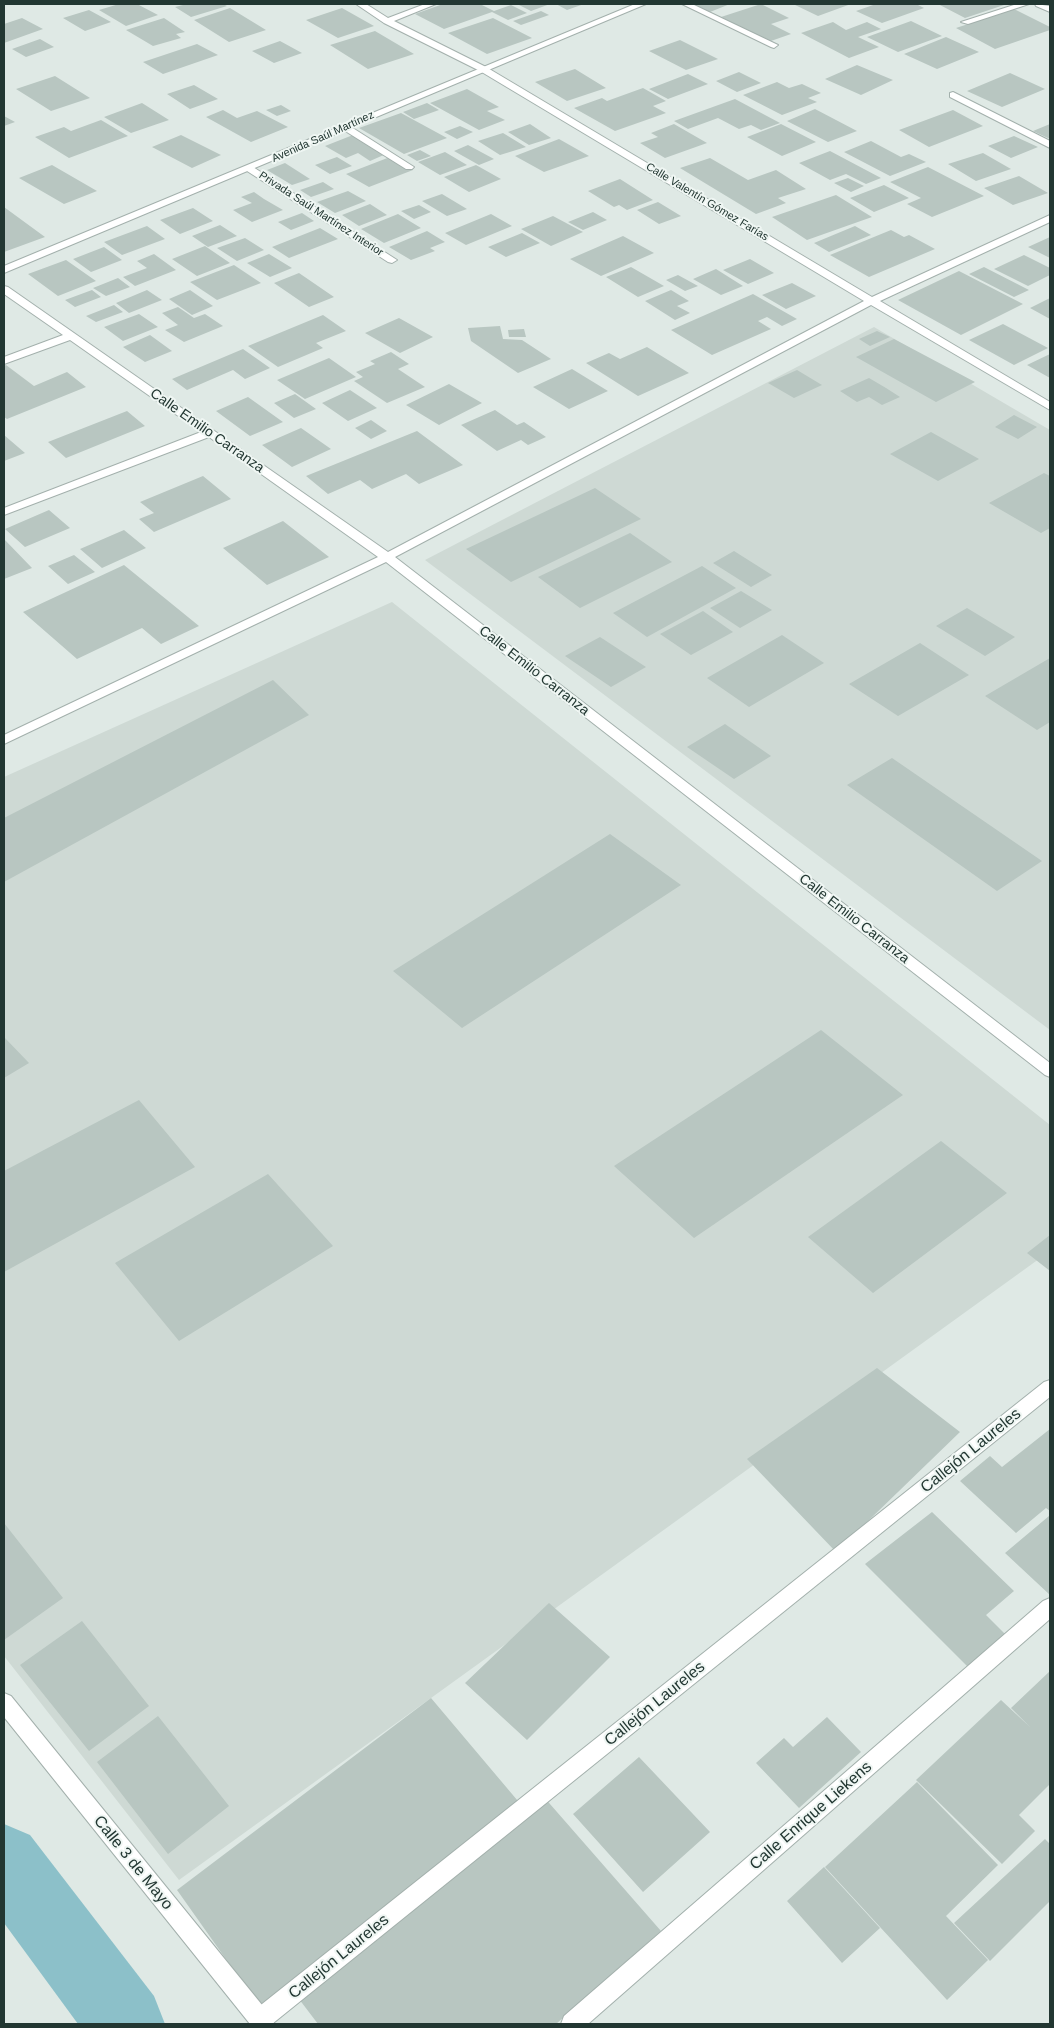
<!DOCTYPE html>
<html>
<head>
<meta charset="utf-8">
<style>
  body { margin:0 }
  #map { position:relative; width:1054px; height:2028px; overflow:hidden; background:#dfe9e5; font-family:Arial,sans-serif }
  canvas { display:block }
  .frame { position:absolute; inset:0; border:5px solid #223732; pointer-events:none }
</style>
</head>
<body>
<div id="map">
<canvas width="1054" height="2028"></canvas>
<div class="frame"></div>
</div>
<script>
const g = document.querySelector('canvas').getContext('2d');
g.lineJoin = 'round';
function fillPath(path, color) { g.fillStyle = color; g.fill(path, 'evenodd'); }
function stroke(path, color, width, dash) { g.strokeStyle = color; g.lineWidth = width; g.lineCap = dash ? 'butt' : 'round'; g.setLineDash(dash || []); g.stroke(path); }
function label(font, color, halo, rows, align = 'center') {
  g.font = font + ' Arial,sans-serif'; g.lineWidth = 4; g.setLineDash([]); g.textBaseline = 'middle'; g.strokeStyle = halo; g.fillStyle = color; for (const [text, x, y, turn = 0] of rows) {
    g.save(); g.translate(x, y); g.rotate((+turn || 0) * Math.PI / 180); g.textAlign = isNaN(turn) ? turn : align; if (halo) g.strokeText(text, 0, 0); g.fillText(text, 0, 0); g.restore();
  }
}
const built = new Path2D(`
  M874,327L1050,430V1030L425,560Z
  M392,602L1050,1125V1251L179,1880L4,1656V777Z`);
const canal = new Path2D(`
  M4,1824L30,1835L154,1996L165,2024H78L4,1923Z`);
const building = new Path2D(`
  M119,4H137L158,15L126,26L99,10Z
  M187,4H223L227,6L191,17L175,7Z
  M443,4H480L494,11L511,5L527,13L508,20L492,12L444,29L415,14Z
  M517,4H550L531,11Z
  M556,4H584L567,10Z
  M691,4H730L710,12Z
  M761,4L789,18L771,24L791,34L768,42L721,17Z
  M793,4H851L818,16Z
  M876,4H916L924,8L882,23L856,11Z
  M938,4H1007L965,18Z
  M230,8L266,30L229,42L194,20Z
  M342,8L374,26L338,38L306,20Z
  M1014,9L1050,27V30L995,49L956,28Z
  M89,10L111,22L85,31L63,18Z
  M541,11L549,15L521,25L513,21Z
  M22,18L43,29L4,43V24Z
  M164,18L185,32L176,34L181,38L153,46L126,30Z
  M493,18L532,38L487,54L448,33Z
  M911,21L942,36L898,52L867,37Z
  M833,22L846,30L867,22L881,29L858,37L879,47L849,58L801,33Z
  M375,31L414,54L368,69L330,45Z
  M946,37L979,52L937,69L904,54Z
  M40,39L54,47L26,57L12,49Z
  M680,40L718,59L686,70L649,51Z
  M280,41L302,53L274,63L252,51Z
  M197,44L218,55L163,74L143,62Z
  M857,65L893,80L861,95L825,79Z
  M575,69L606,88L567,101L535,82Z
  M739,72L761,83L737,92L716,81Z
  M1010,73L1045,89L1002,107L967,91Z
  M688,74L708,84L668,99L649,89Z
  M55,76L90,98L51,111L16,89Z
  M777,82L789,88L802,84L821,93L808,98L817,102L782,115L743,95Z
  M194,85L218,99L190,109L167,94Z
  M643,88L666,101L653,106L666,113L615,131L574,108L602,98L607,101Z
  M467,89L499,107L487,111L505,120L479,130L430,103Z
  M735,99L780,123L761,130L751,125L739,129L718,118L688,129L674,121Z
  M142,103L169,120L131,133L104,117Z
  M427,103L439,110L414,119L403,112Z
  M281,105L291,111L277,116L266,110Z
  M815,109L857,131L828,142L787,121Z
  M223,110L237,118L257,111L288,127L251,142L206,117Z
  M953,110L983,126L929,147L899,130Z
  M401,113L447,138L404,154L359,128Z
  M4,116L15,122L4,126Z
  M101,120L128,136L69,158L35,137L64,127L71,131Z
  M530,124L551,138L529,145L508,132Z
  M674,124L707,143L665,158L640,143L658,137L651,133Z
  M781,124L816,142L782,156L747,137Z
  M1050,124V139L1033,131Z
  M460,126L473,132L457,139L444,132Z
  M503,133L526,147L500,155L478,141Z
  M181,135L221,155L192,168L152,147Z
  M353,135L386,154L370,161L358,153L346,158L325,146Z
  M1014,136L1038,147L1011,158L988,146Z
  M559,139L589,156L544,172L515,156Z
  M871,141L901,157L909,154L926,162L890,176L844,152Z
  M468,145L494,159L479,165L454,151Z
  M420,150L431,156L417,161L407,155Z
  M830,151L881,178L866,184L846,174L830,180L799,163Z
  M445,152L467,165L440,175L418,162Z
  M983,153L1011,169L976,181L948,164Z
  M337,157L352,166L330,174L315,165Z
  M390,157L413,170L369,187L346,174Z
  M710,158L748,180L776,170L806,189L778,198L786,203L756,214L680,168Z
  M285,163L310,179L292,185L267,170Z
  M52,165L97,191L64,204L19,178Z
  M476,165L501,179L469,192L444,177Z
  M928,167L984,196L932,217L907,204L921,198L890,182Z
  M1019,176L1048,193L1013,205L984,188Z
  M848,178L864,186L851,192L834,183Z
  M620,179L653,200L627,210L619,205L614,207L588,191Z
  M323,182L334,189L311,197L300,190Z
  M884,185L909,198L874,212L850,198Z
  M348,191L366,201L335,213L317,202Z
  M254,192L264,199L283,210L252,222L233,210L252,203L241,197Z
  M442,194L467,209L447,216L422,201Z
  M836,195L872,217L807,240L772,217Z
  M658,202L681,216L659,224L637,210Z
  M370,204L387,215L359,226L342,215Z
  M419,205L431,212L414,219L401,211Z
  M4,207L45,237L4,252Z
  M193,208L213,221L180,234L160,220Z
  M593,212L607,220L583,230L568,222Z
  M302,213L314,221L291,230L278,222Z
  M398,214L421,228L384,243L361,229Z
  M491,214L512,226L466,245L445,233Z
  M553,216L583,232L551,246L521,229Z
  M220,225L237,236L208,247L192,236Z
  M147,226L165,239L122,255L104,242Z
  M855,226L871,235L829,252L814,243Z
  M320,228L338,239L289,258L272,247Z
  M891,230L904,237L909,235L935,249L869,277L830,255Z
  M427,231L445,242L430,248L435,251L411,260L389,247Z
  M522,233L540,243L506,257L488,247Z
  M623,236L654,253L601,276L570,259Z
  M1050,237V258L1028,247Z
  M245,238L264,250L237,261L217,248Z
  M205,246L230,263L197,276L172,259Z
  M104,247L122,260L91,272L73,259Z
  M154,254L176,270L135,286L123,277L147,268L137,261Z
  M269,254L292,268L270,277L247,263Z
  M1024,255L1050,268V275L1028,286L994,269Z
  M750,259L774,273L748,284L723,270Z
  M66,260L96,281L58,296L28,274Z
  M234,265L261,283L217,300L190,282Z
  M631,267L664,286L638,297L606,277Z
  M984,267L1029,290L1014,297L969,274Z
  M716,269L743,286L721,295L693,279Z
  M959,271L1023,304L961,335L898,300Z
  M299,273L334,297L309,307L274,283Z
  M678,275L698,286L685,291L666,280Z
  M118,278L130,287L106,296L93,288Z
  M792,283L816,296L786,309L762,295Z
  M92,290L101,297L75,307L65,300Z
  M147,290L162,300L129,313L116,303Z
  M190,290L213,306L192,315L169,299Z
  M671,290L689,301L677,306L690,313L675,320L645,301Z
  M753,294L797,319L782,326L767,317L758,321L771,329L712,355L671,330Z
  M1050,298V319L1030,308Z
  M114,305L123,312L96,322L86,316Z
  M178,307L194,318L205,314L223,326L184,342L165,330L178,325L162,313Z
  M139,314L158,327L123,341L104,327Z
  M323,315L346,331L316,343L323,348L278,367L248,346Z
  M399,318L433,337L400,353L365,333Z
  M1003,324L1048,348L1014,365L969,340Z
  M500,326L503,339L522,340L551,359L518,373L471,341L468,328Z
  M524,329L526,337H509L508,330Z
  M877,331L890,337L870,346L859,339Z
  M150,335L172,351L145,362L123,347Z
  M894,339L975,382L936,402L856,357Z
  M647,347L689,373L638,396L586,363L609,353L620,359Z
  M243,349L270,368L245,379L233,370L187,390L172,379Z
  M391,352L409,364L398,369L425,387L387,403L354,381L363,377L356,372L375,364L370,361Z
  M1050,354V378L1027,365Z
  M329,358L356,377L305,399L277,380Z
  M6,365L34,386L67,372L86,387L7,419L4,417V366Z
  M572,369L608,391L569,409L533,387Z
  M797,370L822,385L794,398L768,383Z
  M869,378L886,388L900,397L882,405L869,397L857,402L840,391Z
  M449,384L482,403L439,425L406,405Z
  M350,390L377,408L348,421L322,403Z
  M295,394L316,409L294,418L274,403Z
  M248,397L283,422L250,436L216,411Z
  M495,410L517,425L524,422L546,437L528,445L521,440L497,451L461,425Z
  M127,411L145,426L66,458L48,442Z
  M1014,415L1037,427L1018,439L995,427Z
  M371,420L387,431L371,439L355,428Z
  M301,428L331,449L292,467L262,445Z
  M417,431L463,465L419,484L406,474L372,489L360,480L328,494L306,476Z
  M931,432L979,459L938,481L890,454Z
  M4,435L25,453L4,461Z
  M1044,473L1050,476V528L1041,533L989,503Z
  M203,476L231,499L154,532L139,519L154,513L140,502Z
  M595,488L641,519L511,582L466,549Z
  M49,510L70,528L25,547L5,529Z
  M283,521L329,557L267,585L223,548Z
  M124,530L146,548L102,568L80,549Z
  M630,533L672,562L580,608L538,577Z
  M4,539L32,568L4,579Z
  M734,551L772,575L751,587L713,563Z
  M74,555L95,572L68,584L48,566Z
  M124,565L199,626L161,644L142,628L77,659L23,612Z
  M702,566L736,588L647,637L613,613Z
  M741,591L772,610L740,628L710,608Z
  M967,608L1015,637L985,656L936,626Z
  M703,611L733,632L691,655L660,634Z
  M782,635L824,663L749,707L707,678Z
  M600,637L646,667L611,687L565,656Z
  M920,643L969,675L898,716L849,684Z
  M1050,658V722L1037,730L985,696Z
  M273,680L309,715L4,882V818Z
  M725,724L771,756L734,779L687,747Z
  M892,758L1042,861L997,891L847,785Z
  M610,834L681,885L462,1028L393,971Z
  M821,1030L903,1095L694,1238L614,1166Z
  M4,1037L29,1063L4,1078Z
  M139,1100L195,1167L4,1272V1171Z
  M941,1141L1007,1193L873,1293L808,1237Z
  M268,1174L333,1246L179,1341L115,1263Z
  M1050,1235V1271L1027,1253Z
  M877,1368L960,1432L836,1552L747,1459Z
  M1050,1429V1511L1046,1508L1016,1533L960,1481L990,1456L1002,1467Z
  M932,1512L1014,1591L986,1615L1009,1638L971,1670L865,1564Z
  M1049,1516L1050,1517V1595L1005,1553Z
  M4,1523L63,1598L4,1640Z
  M549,1603L610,1657L527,1740L465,1683Z
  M82,1621L149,1706L89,1751L20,1665Z
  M1050,1671V1784L1019,1815L1035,1831L1002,1864L916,1780L1001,1700L1030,1727L1011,1708Z
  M431,1698L523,1807L264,2013L177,1890Z
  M158,1716L229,1806L168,1854L97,1762Z
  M827,1717L861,1752L799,1808L756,1763L784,1738L793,1747Z
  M639,1757L710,1832L643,1892L573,1814Z
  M917,1782L998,1865L946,1916L988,1960L947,2000L825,1867Z
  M543,1796L661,1931L556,2024H318L299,1999Z
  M1045,1839L1050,1844V1901L990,1961L954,1923Z
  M824,1867L880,1928L842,1963L787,1901Z`);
const minor = new Path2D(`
  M356,4H366L388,18L425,4H436L394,21L486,67L872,297L1050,215V222L880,301L1050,402V410L871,305L395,557L1050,1063V1077L1045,1075L386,562L4,744V735L378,557L209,437L4,515V508L201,432L70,340L4,364V357L63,335L4,294V286L8,287L388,552L864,301L480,71L384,23Z
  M682,4H692L778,45L774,48L771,47Z
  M1017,4H1029L968,24L961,22Z
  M1035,4L1050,6V12L1036,6Z
  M953,92L1050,141V148L950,97V93Z
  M345,124L348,125L414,167L412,169H406L342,129V125Z
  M250,166L253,167L397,260L392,263L388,262L247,171L245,169Z
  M1050,1380V1397L272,2024H251L249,2020L252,2012L1044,1382Z
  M1050,1598V1619L588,2024H561L564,2016L1043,1601Z`);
const tertiary = new Path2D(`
  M635,4H646L4,273V266Z
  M4,1693L11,1696L271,2016L274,2024H250L4,1717Z`);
const farStreetnames = [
  ["Avenida Saúl Martínez",323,137,-24],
  ["Calle Valentín Gómez Farías",707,202,31],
  ["Privada Saúl Martínez Interior",321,214,33]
];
const streetNames = [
  ["Calle Emilio Carranza",207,431,35],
  ["Calle Emilio Carranza",534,671,38],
  ["Calle Emilio Carranza",854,919,38]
];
const nearStreetnames = [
  ["Callejón Laureles",971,1451,-39],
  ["Callejón Laureles",655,1704,-39],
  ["Calle Enrique Liekens",811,1816,-41],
  ["Calle 3 de Mayo",133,1863,51],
  ["Callejón Laureles",339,1957,-39]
];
fillPath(built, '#ced9d4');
fillPath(canal, '#8cc0c9');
fillPath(building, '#b8c6c1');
stroke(minor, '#a3b0ac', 2);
stroke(tertiary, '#a3b0ac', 2);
fillPath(minor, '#fff');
fillPath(tertiary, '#fff');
label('11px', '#223732', '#eff6f3', farStreetnames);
label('14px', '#223732', '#eff6f3', streetNames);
label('16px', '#223732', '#eff6f3', nearStreetnames);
</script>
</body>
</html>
